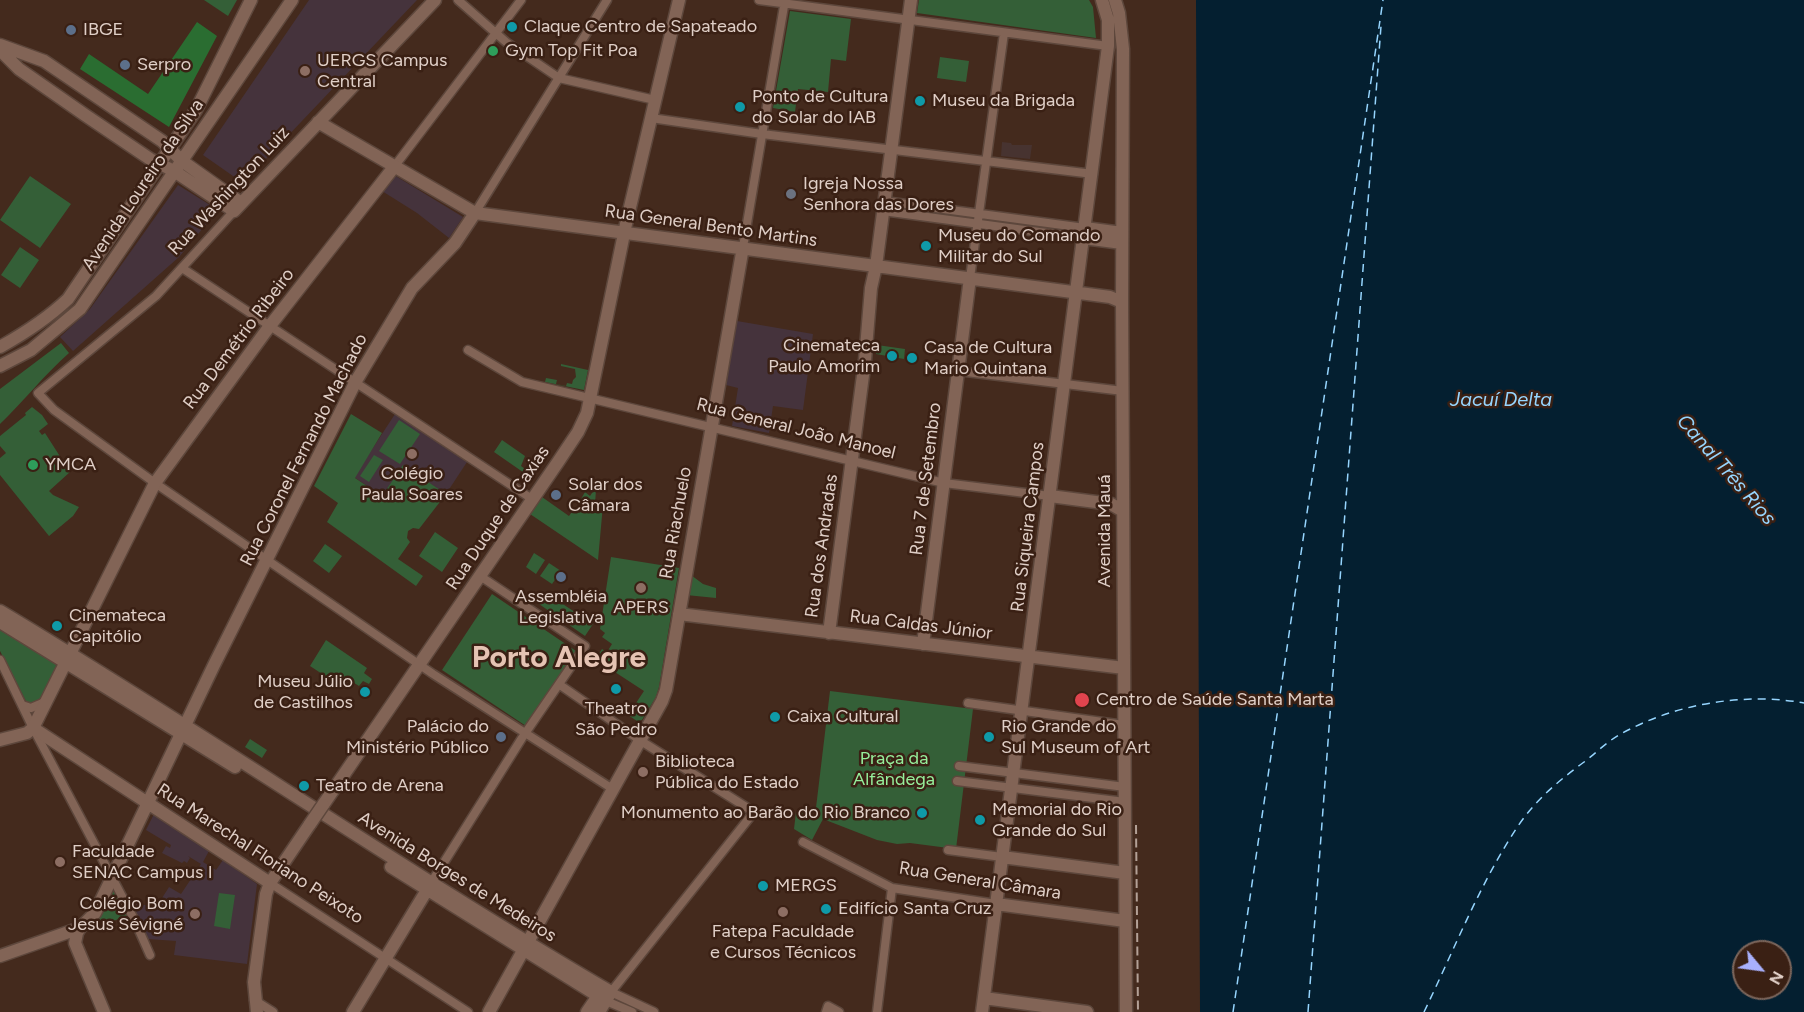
<!DOCTYPE html>
<html>
<head>
<meta charset="utf-8">
<style>
  body { margin:0 }
  #map { position:relative; width:1804px; height:1012px; overflow:hidden; background:#442a1d; font-family:Figtree,sans-serif }
  canvas { display:block }
  .north { position:absolute; left:1732px; top:940px; width:60px; height:60px; box-sizing:border-box; background:#3a2014; border:2px solid #7c665c; border-radius:50%; rotate:119deg; font-size:16px; font-weight:700; line-height:24px; text-align:center; color:#e0cfc7 }
  .north::after { content:''; display:block; margin:auto; width:21px; height:27px; background:#a9b0fc; clip-path:polygon(50% 0,100% 100%,50% 72%,0 100%) }
</style>
</head>
<body>
<div id="map">
<canvas width="1804" height="1012"></canvas>
<div class="north">N</div>
</div>
<script>
const g = document.querySelector('canvas').getContext('2d');
g.lineJoin = 'round';
function fillPath(path, color) { g.fillStyle = color; g.fill(path, 'evenodd'); }
function stroke(path, color, width, dash) { g.strokeStyle = color; g.lineWidth = width; g.lineCap = dash ? 'butt' : 'round'; g.setLineDash(dash || []); g.stroke(path); }
function label(font, color, halo, rows, align = 'center') {
  g.font = font + ' Figtree,sans-serif'; g.lineWidth = 5; g.setLineDash([]); g.textBaseline = 'middle'; g.strokeStyle = halo; g.fillStyle = color; for (const [text, x, y, turn = 0] of rows) {
    g.save(); g.translate(x, y); g.rotate((+turn || 0) * Math.PI / 180); g.textAlign = isNaN(turn) ? turn : align; if (halo) g.strokeText(text, 0, 0); g.fillText(text, 0, 0); g.restore();
  }
}
const education = new Path2D(`
  M309,0H417L243,183L203,155Z
  M394,175L463,217L449,238L417,213L382,191Z
  M178,185L218,210L179,257L73,351L60,337L90,309Z
  M737,321L813,334L803,410L773,406L769,433L732,426L738,388L726,385Z
  M395,414L467,462L446,494L403,466L382,496L354,477Z
  M154,814L209,851L203,862L216,870L223,860L257,884L247,964L174,955L176,941L148,939L132,904L157,906L169,887L181,894L201,864L188,856L190,858L187,863L184,861L182,863L162,853L166,846L170,848L171,845L146,830Z`);
const medical = new Path2D(`
  M1002,142L1011,143L1012,145H1032L1030,159L1001,156Z`);
const green = new Path2D(`
  M204,0H237L228,16Z
  M919,0H1089L1093,7L1096,38L917,13Z
  M790,11L851,19L846,61L831,59L828,92L798,89L795,112L773,108Z
  M940,57L969,61L966,82L937,78Z
  M30,176L71,204L40,248L0,220Z
  M20,247L39,260L20,288L1,275Z
  M61,343L69,353C44,375 24,401 0,424V389Z
  M877,345L905,349L904,359L876,354Z
  M561,364L588,370L584,390L545,382L546,378L557,380L556,384L566,386L567,383L572,384L573,380L576,377L575,369L561,366Z
  M32,407L42,415L48,424L39,431L42,435L45,433L70,472L49,491L53,495L79,507L73,516L49,536L0,475V458L6,453L0,446V436L26,415L25,413Z
  M351,414L382,433L355,478L382,496L403,465L446,494L419,529L413,528L408,531L407,538L410,542L398,559L423,576L416,586L327,522L338,503L314,486Z
  M399,420L420,434L400,464L379,451Z
  M502,440L525,456L521,466L532,474L530,477L494,452Z
  M374,455L383,460L369,482L360,476Z
  M594,490H596L595,504L603,505L598,560L530,514L542,497L569,516L574,509L580,513L586,503L581,499L585,492L590,496Z
  M435,532L458,548L442,572L419,556Z
  M325,544L342,556L329,573L313,561Z
  M534,553L545,560L536,574L526,567Z
  M611,557L679,568L659,687L656,697L642,720L637,721L628,715L644,691L598,661V655L602,649L607,652L612,644L602,637L605,633L600,629Z
  M549,563L561,571L552,584L540,576Z
  M691,575L703,584L716,588V598L686,595Z
  M546,593L593,624L585,636L539,604Z
  M492,594L576,651L526,726L442,670Z
  M0,627L61,663L42,700L28,705L0,651Z
  M326,640L367,668L364,673L372,679L369,684L363,681L359,686L348,679L342,687L310,666Z
  M830,691L973,709L956,849L910,843L897,844L877,840L823,819L812,840L794,829L796,812L815,816Z
  M250,739L267,750L262,758L245,747Z
  M113,888L129,916L93,927Z
  M219,893L235,895L230,929L214,926Z`);
const forest = new Path2D(`
  M197,22L217,36L169,127L80,69L89,54L148,94Z`);
const water = new Path2D(`
  M1196,0H1804V1012H1200ZM1744,952H1780V988H1744Z`);
const ferry = new Path2D(`
  M1233,1012L1383,0
  M1308,1012L1381,26
  M1424,1012C1454,950 1480,883 1518,826C1535,801 1556,783 1580,765C1593,756 1605,743 1619,735C1673,704 1744,692 1804,703`);
const street = new Path2D(`
  M458,0L506,42L559,78L655,100
  M759,0L1108,46
  M651,118L762,134L1093,174
  M394,167L521,0
  M884,201L1085,228
  M234,211L156,296L38,393L54,410L155,483L433,674L608,786L612,788L616,786
  M883,211L1084,238
  M475,213L607,0
  M743,247L785,0
  M182,268L532,499
  M970,278L1004,33
  M468,350L522,382L944,483L1050,496
  M958,371L1123,391
  M0,660L33,728L134,919L150,955
  M560,685L641,741L754,812L611,992L654,1012
  M968,703L1124,725
  M22,705L31,708L45,702
  M959,766L1125,787
  M957,781L1125,802
  M803,842L892,888L996,904
  M948,850L1002,857
  M270,883L468,1012
  M431,883L522,738L585,646L480,576
  M254,1000L273,1012
  M606,1001L632,1012
  M826,1012L828,1006L839,1012
  M877,1012L892,888`);
const secondary = new Path2D(`
  M1115,0L1119,13L1123,49L1122,302L1126,1012
  M0,45L44,61L162,141L182,161L241,203
  M0,50L19,69L85,115L150,159L174,171L234,211L435,0
  M318,122L475,213L1110,297L1122,302
  M1085,228L1122,233
  M1084,238L1122,243
  M0,347C25,333 47,319 68,299L196,110L251,0
  M0,366L31,350L80,309L292,0
  M1050,496L1111,504L1123,511
  M0,611C206,734 404,871 611,992L599,1012
  M679,614L1124,668
  M0,622L235,767
  M829,633L865,360L871,288L876,266L911,0
  M923,644L970,278
  M33,728L270,883
  M0,740L27,733L33,728L155,483L269,327L394,167
  M323,805L558,462L578,432L587,413L626,224L679,0
  M1002,857L1125,873
  M391,867L598,996L587,1012
  M996,904L1125,921
  M80,928L77,933L75,943L104,1012
  M0,956L80,928L95,913L214,665L356,381L412,288L455,243L475,213
  M984,998L1087,1012
  M257,1012L254,982L266,894L270,883L310,824
  M353,1012L427,890
  M489,1012L662,701L666,690L743,247
  M982,1012L1108,46V20L1102,0`);
const rail = new Path2D(`
  M1136,825L1138,1012`);
const secondaryBridge = new Path2D(`
  M310,824L323,805`);
const markers = [
  [512,27,6,"#0f9aa8"],
  [71,30,6,"#5c6f8a"],
  [493,51,6,"#2e9e5b"],
  [125,65,6,"#5c6f8a"],
  [305,71,6,"#8d6e63"],
  [920,101,6,"#0f9aa8"],
  [740,107,6,"#0f9aa8"],
  [791,194,6,"#6b7280"],
  [926,246,6,"#0f9aa8"],
  [892,356,6,"#0f9aa8"],
  [912,358,6,"#0f9aa8"],
  [412,454,6,"#8d6e63"],
  [33,465,6,"#2e9e5b"],
  [556,495,6,"#5c6f8a"],
  [561,577,6,"#5c6f8a"],
  [641,588,6,"#8d6e63"],
  [57,626,6,"#0f9aa8"],
  [616,689,6,"#0f9aa8"],
  [365,692,6,"#0f9aa8"],
  [1082,700,8,"#e0444e"],
  [775,717,6,"#0f9aa8"],
  [501,737,6,"#5c6f8a"],
  [989,737,6,"#0f9aa8"],
  [643,772,6,"#8d6e63"],
  [304,786,6,"#0f9aa8"],
  [922,813,6,"#0f9aa8"],
  [980,820,6,"#0f9aa8"],
  [60,862,6,"#8d6e63"],
  [763,886,6,"#0f9aa8"],
  [826,909,6,"#0f9aa8"],
  [783,912,6,"#8d6e63"],
  [195,914,6,"#8d6e63"]
];
const poiNames = [
  ["Claque Centro de Sapateado",524,27],
  ["IBGE",83,30],
  ["Gym Top Fit Poa",505,51],
  ["UERGS Campus",317,61],
  ["Central",317,82],
  ["Serpro",137,65],
  ["Ponto de Cultura",752,97],
  ["do Solar do IAB",752,118],
  ["Museu da Brigada",932,101],
  ["Igreja Nossa",803,184],
  ["Senhora das Dores",803,205],
  ["Museu do Comando",938,236],
  ["Militar do Sul",938,257],
  ["Cinemateca",880,346,"right"],
  ["Paulo Amorim",880,367,"right"],
  ["Casa de Cultura",924,348],
  ["Mario Quintana",924,369],
  ["YMCA",45,465],
  ["Colégio",412,474,"center"],
  ["Paula Soares",412,495,"center"],
  ["Solar dos",568,485],
  ["Câmara",568,506],
  ["Assembléia",561,597,"center"],
  ["Legislativa",561,618,"center"],
  ["APERS",641,608,"center"],
  ["Cinemateca",69,616],
  ["Capitólio",69,637],
  ["Museu Júlio",353,682,"right"],
  ["de Castilhos",353,703,"right"],
  ["Centro de Saúde Santa Marta",1096,700],
  ["Theatro",616,709,"center"],
  ["São Pedro",616,730,"center"],
  ["Caixa Cultural",787,717],
  ["Palácio do",489,727,"right"],
  ["Ministério Público",489,748,"right"],
  ["Rio Grande do",1001,727],
  ["Sul Museum of Art",1001,748],
  ["Biblioteca",655,762],
  ["Pública do Estado",655,783],
  ["Teatro de Arena",316,786],
  ["Memorial do Rio",992,810],
  ["Grande do Sul",992,831],
  ["Monumento ao Barão do Rio Branco",910,813,"right"],
  ["Faculdade",72,852],
  ["SENAC Campus I",72,873],
  ["MERGS",775,886],
  ["Colégio Bom",183,904,"right"],
  ["Jesus Sévigné",183,925,"right"],
  ["Edifício Santa Cruz",838,909],
  ["Fatepa Faculdade",783,932,"center"],
  ["e Cursos Técnicos",783,953,"center"]
];
const streetNames = [
  ["Avenida Loureiro da Silva",143,185,-56],
  ["Rua Washington Luiz",229,191,-47],
  ["Rua General Bento Martins",711,226,8],
  ["Rua Demétrio Ribeiro",239,339,-53],
  ["Rua General João Manoel",796,429,14],
  ["Rua Coronel Fernando Machado",304,450,-63],
  ["Rua 7 de Setembro",926,479,-83],
  ["Rua Duque de Caxias",498,518,-56],
  ["Rua Riachuelo",676,523,-80],
  ["Rua Siqueira Campos",1028,527,-83],
  ["Avenida Mauá",1105,531,-90],
  ["Rua dos Andradas",822,546,-82],
  ["Rua Caldas Júnior",921,625,7],
  ["Rua Marechal Floriano Peixoto",260,854,33],
  ["Avenida Borges de Medeiros",457,877,32],
  ["Rua General Câmara",980,881,9]
];
const parkNames = [
  ["Praça da",894,759],
  ["Alfândega",894,780]
];
const waterNames = [
  ["Jacuí Delta",1501,400],
  ["Canal Três Rios",1726,470,49]
];
const townNames = [
  ["Porto Alegre",559,658]
];
fillPath(education, '#45333c');
fillPath(medical, '#473330');
fillPath(green, '#345f37');
fillPath(forest, '#2a6d31');
fillPath(water, '#041f30');
stroke(ferry, '#96d5fe', 1.5, [8, 6]);
stroke(street, '#5d473c', 11);
stroke(secondary, '#5d473c', 15);
stroke(street, '#826456', 8);
stroke(secondary, '#826456', 12);
stroke(rail, '#b4a197', 2, [9, 4.5]);
stroke(secondaryBridge, '#5d473c', 15, []);
stroke(secondaryBridge, '#826456', 12);
for (const [x, y, r, color] of markers) { const dot = new Path2D(); dot.arc(x, y, r, 0, 2 * Math.PI); g.fillStyle = color; g.fill(dot); stroke(dot, '#3a2014', 2); }
label('18px', '#e0cfc7', '#3a2014', poiNames, 'left');
label('18px', '#e0cfc7', '#3a2014', streetNames);
label('18px', '#96ef9b', '#3a2014', parkNames);
label('italic 20px', '#96d5fe', '#3a2014', waterNames);
label('bold 30px', '#e5c3b3', '#3a2014', townNames);
</script>
</body>
</html>
